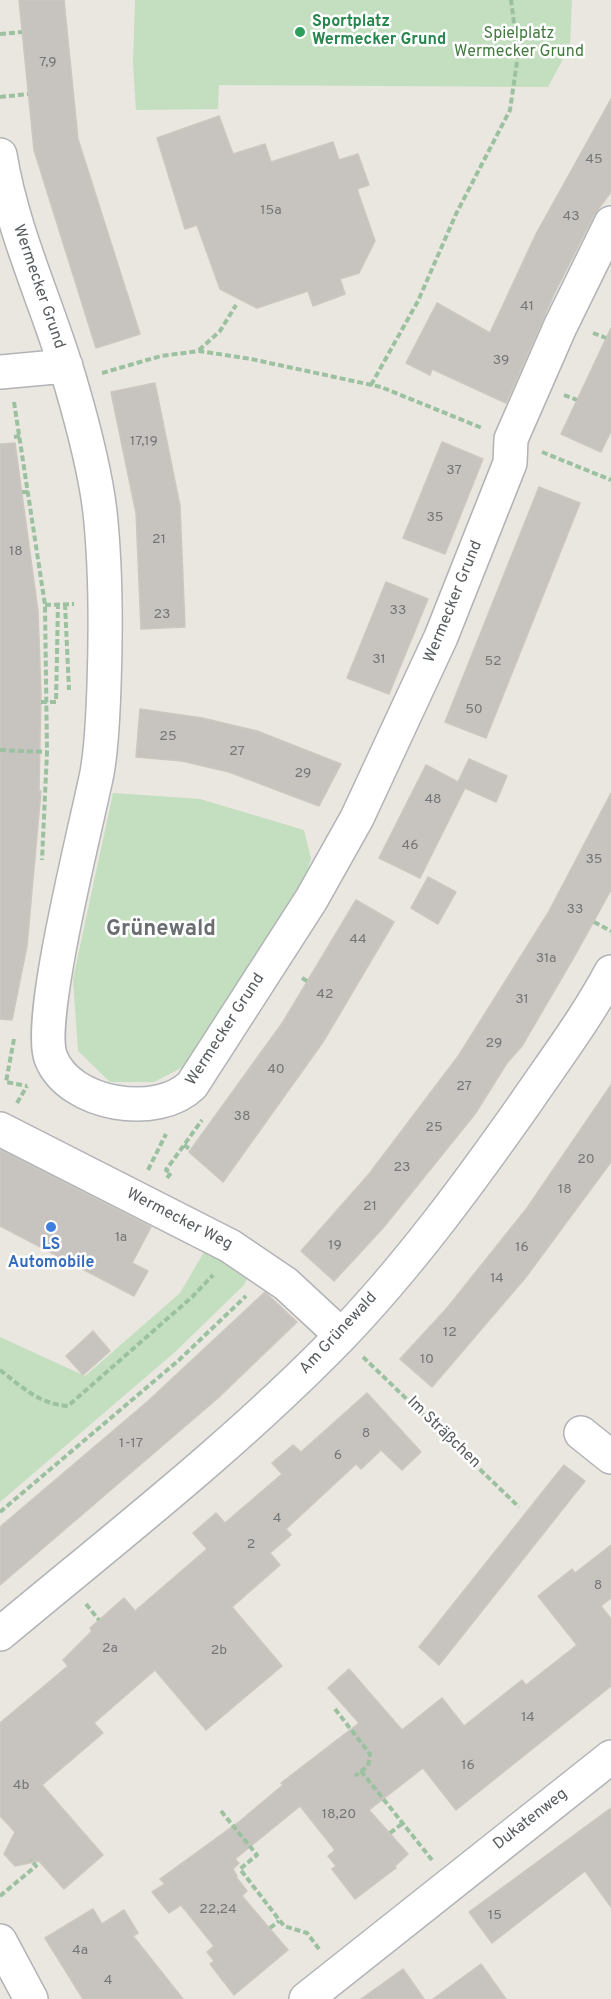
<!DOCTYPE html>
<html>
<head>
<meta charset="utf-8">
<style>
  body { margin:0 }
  canvas { display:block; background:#eae6e0 }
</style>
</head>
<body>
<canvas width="611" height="1999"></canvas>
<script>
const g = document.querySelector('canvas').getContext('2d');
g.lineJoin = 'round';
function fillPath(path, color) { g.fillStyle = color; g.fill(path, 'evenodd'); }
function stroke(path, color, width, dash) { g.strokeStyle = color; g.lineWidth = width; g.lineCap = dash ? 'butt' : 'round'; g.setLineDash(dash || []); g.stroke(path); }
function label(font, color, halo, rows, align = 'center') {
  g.font = font + ' Overpass,sans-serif'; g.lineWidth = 5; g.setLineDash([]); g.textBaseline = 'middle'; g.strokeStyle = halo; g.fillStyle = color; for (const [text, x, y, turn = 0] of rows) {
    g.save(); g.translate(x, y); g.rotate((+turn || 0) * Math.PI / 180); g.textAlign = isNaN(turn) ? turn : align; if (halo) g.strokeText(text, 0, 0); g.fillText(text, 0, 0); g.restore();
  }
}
const green = new Path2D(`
  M135,0H572L570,46L548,87L219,85L218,109L136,110L133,64Z
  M113,793L200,799L304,830L311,859L301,891L183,1067L154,1082H110L78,1051L73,979Z
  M204,1252L249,1275L244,1285L175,1352L0,1502V1337L85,1376L180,1293Z`);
const building = new Path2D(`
  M19,0H64L78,139L140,334L96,348L34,150Z
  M611,99V192L594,215L555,292L506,403L432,369L430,375L406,363L437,303L490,333L536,234Z
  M219,116L233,154L265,144L271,162L333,142L339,160L358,154L369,185L357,189L375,241L359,273L340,279L345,294L313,306L308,291L257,308L220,289L197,225L185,229L157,138Z
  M611,328V431L601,452L561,434Z
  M155,383L180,506L185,627L141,629L136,513L111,392Z
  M442,442L483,459L445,554L403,538Z
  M15,443L38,611L41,694L39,791H41L27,946L12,1020L0,1019V444Z
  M539,487L580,503L486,738L445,722Z
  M386,582L428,599L389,694L347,678Z
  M140,709L202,718L257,731L341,764L319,806L229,772L182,761L136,757Z
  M469,759L507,776L496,802L465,788L420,878L379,858L426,765L458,782Z
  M611,793V890L578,950L522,1046L507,1063L475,1114L383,1228L334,1281L301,1251L369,1174L459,1055L548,913Z
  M428,877L456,892L438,924L411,908Z
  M356,900L394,922L323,1042L223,1182L189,1152L283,1022Z
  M611,1085V1162L526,1277L432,1387L400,1359L447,1308L527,1208Z
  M0,1150L151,1227L132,1263L148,1271L134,1296L0,1226Z
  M265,1292L297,1322L218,1398L0,1585V1527L147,1402Z
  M93,1331L110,1351L83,1375L66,1356Z
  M367,1393L421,1452L402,1470L381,1450L361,1469L356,1464L286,1529L291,1535L270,1553L280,1565L232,1607L282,1666L206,1730L155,1670L94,1723L103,1733L42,1785L103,1855L64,1889L39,1861L15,1866L4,1854L15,1832L0,1816V1723L68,1666L63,1660L92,1631L90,1628L124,1598L135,1611L207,1549L193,1533L216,1513L225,1523L282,1474L272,1463L293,1445L301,1452Z
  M564,1465L585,1481L439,1665L419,1647Z
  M611,1545V1598L601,1606L611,1619V1686L456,1810L423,1768L369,1810L408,1854L395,1866L396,1868L355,1899L332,1869L336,1866L328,1856L335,1850L300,1806L235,1859L239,1863L233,1869L237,1876L236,1877L247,1891L242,1896L288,1950L234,1995L210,1964L214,1961L207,1952L214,1946L181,1905L169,1913L152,1892L165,1884L160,1879L240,1821L283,1785L281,1783L359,1723L328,1688L349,1669L402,1730L442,1698L464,1726L522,1680L526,1685L577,1645L538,1596L572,1569L575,1573Z
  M611,1808V1907L585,1871L492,1943L469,1912Z
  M93,1909L102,1924L124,1910L138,1933L133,1936L183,1999H83L45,1938Z
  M481,1964L506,1999H433Z
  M403,1969L424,1999H361Z`);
const path = new Path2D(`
  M0,34L22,32
  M0,97L28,94
  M593,333L606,338
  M199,350L220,331L236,305
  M102,373L161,356L199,351L251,359L381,387L482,428
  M371,385L418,301L456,214L510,110L518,55L511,0
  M564,395L577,400
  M14,402L45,605L47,752L42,860
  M14,437L20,436
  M542,452L611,480
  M22,492H29
  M65,604L69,690
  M45,605L74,604
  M41,702H56L58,604
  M0,750L47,752
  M594,922L611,931
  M302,978L307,981
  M14,1039L6,1082L27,1086
  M17,1103L27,1086
  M184,1145L191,1150
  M148,1170L166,1134
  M167,1178L171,1173L166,1170L202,1120
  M363,1357L519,1507
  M0,1370C22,1387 39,1404 68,1406L192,1297L213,1275
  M0,1512L179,1360L246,1296
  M86,1604L99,1620
  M335,1709L370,1754L368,1766L355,1776
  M361,1771L432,1860
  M221,1811L257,1855L240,1869L284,1926L307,1933L319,1949
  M390,1833L403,1823
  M0,1896L36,1866L31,1860
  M270,1928L279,1921`);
const minor = new Path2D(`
  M0,155C13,235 49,307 71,384C83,425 95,469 100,512C106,569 106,629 104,686C103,715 102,746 97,773C87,823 36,1022 51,1058C70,1106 158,1119 192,1085L311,900L357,818L441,637L510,463L511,439L560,327L611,223
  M0,372L66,366
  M0,1129L230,1246L286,1284L341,1335
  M581,1433L611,1457
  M0,1634C115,1538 235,1445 340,1337C408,1266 467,1186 524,1105C554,1061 586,1019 611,972
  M0,1941L31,1999
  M306,1999L611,1757`);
const markers = [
  [300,32,6,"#2e9e5b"],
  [51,1227,6,"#3f7fe0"]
];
const numberNames = [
  ["7,9",48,63],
  ["45",594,160],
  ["15a",271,211],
  ["43",571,217],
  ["41",527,307],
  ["39",501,361],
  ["17,19",144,442],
  ["37",454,471],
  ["35",435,518],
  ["21",159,540],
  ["18",16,552],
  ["33",398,611],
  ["23",162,615],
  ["31",379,660],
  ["52",493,662],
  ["50",474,710],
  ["25",168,737],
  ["27",237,752],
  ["29",303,774],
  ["48",433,800],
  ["46",410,846],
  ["35",594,860],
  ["33",575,910],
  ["44",358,940],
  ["31a",546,959],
  ["42",325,995],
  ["31",522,1000],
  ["29",494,1044],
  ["40",276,1070],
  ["27",464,1087],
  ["38",242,1117],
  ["25",434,1128],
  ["20",586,1160],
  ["23",402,1168],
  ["18",565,1190],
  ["21",370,1207],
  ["1a",121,1238],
  ["19",335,1246],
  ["16",522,1248],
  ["14",497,1279],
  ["12",450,1333],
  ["10",427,1360],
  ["8",366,1434],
  ["1-17",131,1444],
  ["6",338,1456],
  ["4",277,1519],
  ["2",251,1545],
  ["8",598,1586],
  ["2a",110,1649],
  ["2b",219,1651],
  ["14",528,1718],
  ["16",468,1766],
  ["4b",21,1786],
  ["18,20",339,1815],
  ["22,24",218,1910],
  ["15",495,1916],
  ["4a",80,1951],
  ["4",108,1981]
];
const leisureNames = [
  ["Sportplatz",312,23],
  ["Wermecker Grund",312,41]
];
const parkNames = [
  ["Spielplatz",519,35],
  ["Wermecker Grund",519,53]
];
const streetNames = [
  ["Wermecker Grund",38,287,71],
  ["Wermecker Grund",454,602,-68],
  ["Wermecker Grund",226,1030,-57],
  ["Wermecker Weg",179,1220,27],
  ["Am Grünewald",339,1334,-47],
  ["Im Sträßchen",443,1433,44],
  ["Dukatenweg",531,1820,-38]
];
const shopNames = [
  ["LS",51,1246],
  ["Automobile",51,1264]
];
const districtNames = [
  ["Grünewald",161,931]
];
fillPath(green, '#c3dfbf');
fillPath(building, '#c7c3bf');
stroke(building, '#cdc7bf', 1.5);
stroke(minor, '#b1b3b6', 36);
stroke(path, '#9bc1a1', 4, [6, 3]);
stroke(minor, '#fff', 33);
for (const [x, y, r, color] of markers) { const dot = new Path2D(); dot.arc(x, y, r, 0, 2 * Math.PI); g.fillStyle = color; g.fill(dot); stroke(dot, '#fff', 2); }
label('14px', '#747677', null, numberNames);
label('bold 16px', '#27864d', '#fff', leisureNames, 'left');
label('16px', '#427a3d', '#fff', parkNames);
label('16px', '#595c5f', '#fff', streetNames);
label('bold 16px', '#366cbe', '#fff', shopNames);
label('bold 22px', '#6a6e71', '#fff', districtNames);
</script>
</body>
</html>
